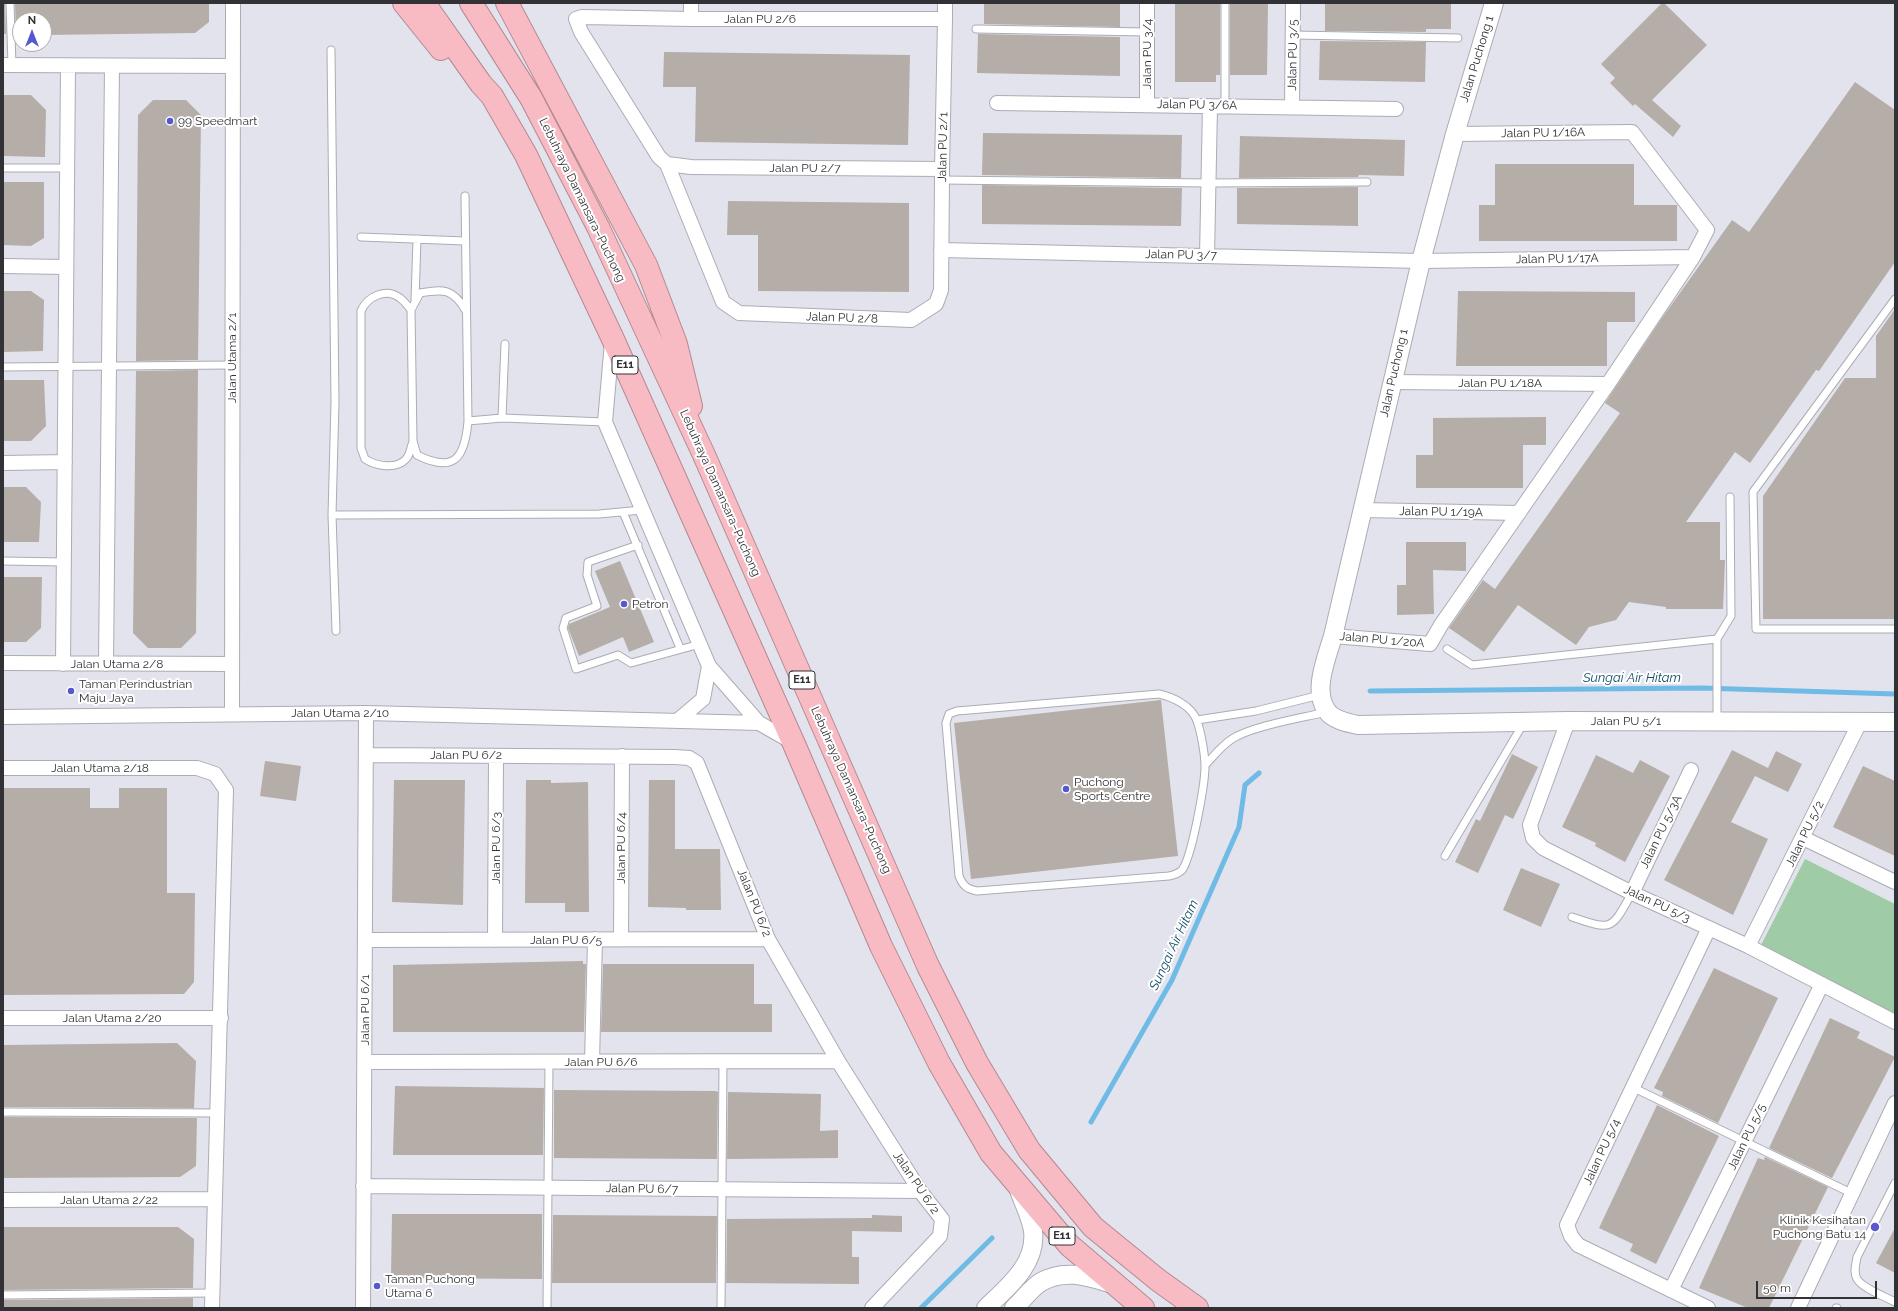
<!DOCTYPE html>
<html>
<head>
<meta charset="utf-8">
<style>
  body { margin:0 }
  #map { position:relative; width:1898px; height:1311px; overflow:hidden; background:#e3e3ed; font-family:Raleway,sans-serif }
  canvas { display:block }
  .frame { position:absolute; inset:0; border:4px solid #323236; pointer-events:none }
  .north { position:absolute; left:12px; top:12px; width:40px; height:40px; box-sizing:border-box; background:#fff; border:1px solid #adadaf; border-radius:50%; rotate:0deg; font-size:11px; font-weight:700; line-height:16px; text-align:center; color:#323236 }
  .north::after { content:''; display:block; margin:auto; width:14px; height:18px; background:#5758d0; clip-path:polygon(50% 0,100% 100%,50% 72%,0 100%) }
  .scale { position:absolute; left:1756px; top:1281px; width:121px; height:18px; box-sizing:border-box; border:2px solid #323236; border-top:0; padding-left:5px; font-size:12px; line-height:14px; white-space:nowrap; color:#323236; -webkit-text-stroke:3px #fff; paint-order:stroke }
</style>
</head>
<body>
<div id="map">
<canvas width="1898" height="1311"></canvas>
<div class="frame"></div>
<div class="north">N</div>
<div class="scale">50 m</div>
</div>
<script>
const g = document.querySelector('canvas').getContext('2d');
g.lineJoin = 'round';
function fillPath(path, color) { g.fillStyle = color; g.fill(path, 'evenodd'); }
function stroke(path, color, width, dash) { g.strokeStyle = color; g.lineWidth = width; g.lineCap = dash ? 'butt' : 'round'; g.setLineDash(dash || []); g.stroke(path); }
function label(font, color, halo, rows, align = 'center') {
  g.font = font + ' Raleway,sans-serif'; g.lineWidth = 4; g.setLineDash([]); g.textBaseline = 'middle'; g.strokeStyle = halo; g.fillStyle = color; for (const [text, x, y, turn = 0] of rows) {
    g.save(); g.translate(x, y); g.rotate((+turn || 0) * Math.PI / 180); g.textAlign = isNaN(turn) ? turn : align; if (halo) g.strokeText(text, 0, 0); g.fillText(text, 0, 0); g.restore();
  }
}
const green = new Path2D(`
  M1805,859L1895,904V1014L1760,947Z`);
const stream = new Path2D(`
  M1370,691L1702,688L1895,694
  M1091,1122L1172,980L1239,827L1245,785L1259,773
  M921,1308L992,1238`);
const building = new Path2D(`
  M3,3H5L6,34H3Z
  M15,3H209V22L195,33L44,35V20H20V35H16Z
  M984,3H1120V27L984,24Z
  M1175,3H1220V75H1216V82H1175Z
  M1230,3H1268L1267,75H1230Z
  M1325,3H1451V29H1426V32L1325,31Z
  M1662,3H1664L1707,45L1652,100L1681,126L1673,137L1635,104L1633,106L1610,83L1615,78L1601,64Z
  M978,34L1120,37V76L977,73Z
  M1320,41L1426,42L1425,82L1319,80Z
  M664,52L910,55L908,145L695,142L696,87H663Z
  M1855,82L1895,110V262L1819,371L1816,370L1750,463L1735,452L1686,522H1720V560H1725L1723,609H1666V607L1629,602L1616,620L1589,627L1576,645L1518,605L1484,652L1449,628L1483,580L1495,589L1620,413L1605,403L1662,318L1732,220L1749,232Z
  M3,95H31L46,110L45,157L3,156Z
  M153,100H186L201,115L198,360L136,361L138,115Z
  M983,133L1182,135L1181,178L982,175Z
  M1240,136L1405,140L1404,176L1359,175L1358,177L1239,178Z
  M1495,164H1634V205H1677V241H1479V205H1495Z
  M3,182H44V238L31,246L3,245Z
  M982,185L1182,188L1181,226L982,224Z
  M1358,187V226L1237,224V188Z
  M728,201L909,203V292L758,291V235H727Z
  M3,291H31L44,300L43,351L3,352Z
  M1458,291L1635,292V322H1607V366H1456Z
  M1895,309V619H1763V496L1845,378H1876V336Z
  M198,370L196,633L181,648H148L133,633L136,371Z
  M3,380H44L46,426L31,441H3Z
  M1546,417V445H1523V488H1416V455H1433V418Z
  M3,487H26L41,502L39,542H3Z
  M1406,542H1466V571L1433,570L1434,614L1397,615V585H1406Z
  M620,561L654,642L629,652L623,637L579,656L568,628L569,624L610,607L595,571Z
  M3,577H42L41,628L26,642H3Z
  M1161,700L1178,856L971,879L954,723Z
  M1732,750L1768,768L1776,751L1802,764L1788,792L1755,776L1731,822L1768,839L1733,915L1664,880Z
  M1512,754L1538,767L1513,819L1505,815L1478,873L1455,862L1476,819L1480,821Z
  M1596,755L1633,773L1640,760L1670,776L1625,862L1595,846L1596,843L1562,827Z
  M265,761L301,766L296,801L260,796Z
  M1863,766L1895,781V856L1833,827Z
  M394,780H465L463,905L392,902Z
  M526,780H551V783L588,782L589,912H565V903H525Z
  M649,780H675V849H720L721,910H686V908L648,907Z
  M3,788H90V808H119V788H167V893H195L194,982L184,994L3,995Z
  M1521,868L1560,884L1541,927L1503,910Z
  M583,961V964H586L584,1032H393V965Z
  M603,964H754V1004H772V1032H601Z
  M1714,968L1778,998L1718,1123L1662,1096L1663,1092L1654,1088Z
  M1830,1018L1860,1032L1857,1038L1895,1057L1832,1178L1769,1148Z
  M177,1043L196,1061L194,1108L3,1107V1045Z
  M395,1086L544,1088L543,1155H393Z
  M554,1090L716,1091L718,1092L717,1159L554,1158Z
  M728,1092L821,1094L820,1131L838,1130V1158L727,1159Z
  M1657,1105L1719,1136L1656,1264L1630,1251L1633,1244L1599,1228Z
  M3,1117L197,1118L196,1166L180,1177L3,1178Z
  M1765,1157L1828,1187L1769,1308H1748L1699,1288L1758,1158L1764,1160Z
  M392,1214H542V1279L391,1278Z
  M553,1215L717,1216L716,1283H552Z
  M872,1215L902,1216V1232L852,1231V1257H859V1284L726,1283L727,1219L872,1218Z
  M3,1227H178L194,1239L193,1288L3,1290Z
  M1895,1228V1273L1876,1263Z
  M193,1298V1308H3V1300Z`);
const service = new Path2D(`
  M10,3L12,65
  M976,29L1147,32
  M1293,35L1458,38
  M331,50L335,402L332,515L599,514L642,510
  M1225,106V3
  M3,168H67
  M942,180L1209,183L1367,182
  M465,196L468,421C465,457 455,474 417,455L413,441L411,310L420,293C443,289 453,288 466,311
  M361,237L465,241
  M1895,299L1753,492L1756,629H1895
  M415,300L417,239
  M411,310C408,306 404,301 400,298C386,287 367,297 361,311V448L365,459C376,466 396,470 406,459C410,455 411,447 413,441
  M3,367L232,365
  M502,418L505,344
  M468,421L502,418L605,422
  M623,512L680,648
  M332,515L336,631
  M638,545L588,562L587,575L597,606L566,618L563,628L576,669L618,655L631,663L700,644
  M3,561L64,562
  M1717,639L1731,616L1730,497
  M1447,649L1472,665L1717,639V721
  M1159,694C1173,697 1192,706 1197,721C1201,732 1205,755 1205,766C1205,784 1192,857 1182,870C1178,874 1174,875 1169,876L977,891C967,889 963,886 959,876L946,723L949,714L957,711Z
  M1197,720L1256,711L1320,695
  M1205,765C1214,756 1221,746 1232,739C1252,726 1302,718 1326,712
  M1445,856L1523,724
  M1572,917C1613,931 1611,930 1632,893
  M1632,1087L1851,1193
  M3,1112L218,1113
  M1895,1183L1857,1257C1856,1264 1853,1272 1857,1279C1862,1288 1886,1297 1895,1302
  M3,1295L213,1293
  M547,1308L549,1062
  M721,1308L723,1062
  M1836,1308H1837`);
const minor = new Path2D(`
  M691,19V3
  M945,19H691L582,17L576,19L581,32L659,157L667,164L723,302L739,313L911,320L936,304L941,290L942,180V169L945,19V3
  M3,65L233,66
  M997,103L1396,109
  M1147,105V3
  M1292,107L1293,3
  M667,164L691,167L942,169
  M941,250L1421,261L1693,257
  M1207,256L1210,106
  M3,266L66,267
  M612,342L605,422L709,666L759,723
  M1392,382L1608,384
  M3,463L65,462
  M1362,510L1519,513
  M1333,636L1430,644L1441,625L1608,384L1693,257L1707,230L1632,132L1455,134
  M3,663L231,664
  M63,664L68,66
  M106,664L112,66
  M232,714L233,3
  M3,717L366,713L759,723L794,743
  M677,721L703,699L709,666
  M1568,721L1530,825L1533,838L1543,848L1632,893L1748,946L1895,1022
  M366,755L675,757L689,758L697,763L768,939L838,1061L920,1191L942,1219L940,1236L872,1308
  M3,768H197L215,774L226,790L212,1308
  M1803,838L1895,882
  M1632,893L1691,770
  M621,939L622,756
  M365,940L768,939
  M495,940L496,756
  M1748,946L1860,722
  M3,1018H221
  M365,1062L838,1061
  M592,1062L595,939
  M363,1186L920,1191
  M3,1200L215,1199
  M1671,1290L1822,984
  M363,1308L366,713
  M1708,1308L1578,1245L1571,1236L1567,1225L1709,928
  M1798,1308L1895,1103`);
const tertiary = new Path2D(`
  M1494,3L1455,134L1421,261L1333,636C1327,657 1312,691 1327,711C1333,720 1348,723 1358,725L1568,721L1895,722
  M986,1308C1008,1287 1037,1264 1033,1231C1031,1217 1023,1202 1019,1190
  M1014,1308C1023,1300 1031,1288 1041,1282C1065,1268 1089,1277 1113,1284`);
const motorway = new Path2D(`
  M404,3L441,49
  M424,3L481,84L492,96L526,155L612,337L794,744L881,946L939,1063L991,1153L1069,1245L1143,1308
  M471,3L531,98L598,227L704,455L928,966L977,1063L1029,1150L1093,1227L1158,1280L1197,1308
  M507,3L646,265L676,344L691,406`);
const markers = [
  [170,121,4,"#5758d0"],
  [624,604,4,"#5758d0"],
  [71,691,4,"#5758d0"],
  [1066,789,4,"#5758d0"],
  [1875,1227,5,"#5758d0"],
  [377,1286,4,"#5758d0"]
];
const shields = [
  [625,365,26],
  [802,680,26],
  [1062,1236,26]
];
const shieldNames = [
  ["E11",625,365],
  ["E11",802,680],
  ["E11",1062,1236]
];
const streetNames = [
  ["Jalan PU 2/6",760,19],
  ["Jalan PU 3/4",1147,54,-90],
  ["Jalan PU 3/5",1293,55,-89],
  ["Jalan Puchong 1",1477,59,-73],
  ["Jalan PU 3/6A",1197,105,1],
  ["Jalan PU 1/16A",1543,133,-1],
  ["Jalan PU 2/1",943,147,-89],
  ["Jalan PU 2/7",805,168],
  ["Lebuhraya Damansara–Puchong",582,200,64],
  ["Jalan PU 3/7",1181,255,1],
  ["Jalan PU 1/17A",1557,259,-1],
  ["Jalan PU 2/8",842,318,2],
  ["Jalan Utama 2/1",232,358,-90],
  ["Jalan Puchong 1",1394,373,-77],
  ["Jalan PU 1/18A",1500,383],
  ["Lebuhraya Damansara–Puchong",720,493,66],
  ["Jalan PU 1/19A",1441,512,1],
  ["Jalan PU 1/20A",1382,640,5],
  ["Jalan Utama 2/8",117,664],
  ["Jalan Utama 2/10",340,713],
  ["Jalan PU 5/1",1626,721],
  ["Jalan PU 6/2",466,755],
  ["Jalan Utama 2/18",100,768],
  ["Lebuhraya Damansara–Puchong",851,790,66],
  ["Jalan PU 5/3A",1661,832,-64],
  ["Jalan PU 5/2",1805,834,-64],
  ["Jalan PU 6/3",496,848,-90],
  ["Jalan PU 6/4",621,848,-90],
  ["Jalan PU 6/2",754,903,68],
  ["Jalan PU 5/3",1657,904,25],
  ["Jalan PU 6/5",566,940],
  ["Jalan PU 6/1",365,1010,-90],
  ["Jalan Utama 2/20",112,1018],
  ["Jalan PU 6/6",601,1062],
  ["Jalan PU 5/5",1747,1137,-64],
  ["Jalan PU 5/4",1602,1152,-65],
  ["Jalan PU 6/2",916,1183,56],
  ["Jalan PU 6/7",642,1189,1],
  ["Jalan Utama 2/22",109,1200]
];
const poiNames = [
  ["99 Speedmart",178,121],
  ["Petron",632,604],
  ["Taman Perindustrian",79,684],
  ["Maju Jaya",79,698],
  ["Puchong",1074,782],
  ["Sports Centre",1074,796],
  ["Klinik Kesihatan",1866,1220,"right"],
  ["Puchong Batu 14",1866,1234,"right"],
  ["Taman Puchong",385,1279],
  ["Utama 6",385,1293]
];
const waterNames = [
  ["Sungai Air Hitam",1632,678],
  ["Sungai Air Hitam",1174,945,-65]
];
fillPath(green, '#9fcba7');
stroke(stream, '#6fbbe5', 5);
fillPath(building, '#b5ada7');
stroke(service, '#abacb4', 9);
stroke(minor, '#abacb4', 16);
stroke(tertiary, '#abacb4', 20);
stroke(motorway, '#b38a92', 24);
stroke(service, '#fff', 7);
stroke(minor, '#fff', 14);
stroke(tertiary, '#fff', 18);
stroke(motorway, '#f8bac3', 22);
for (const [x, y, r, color] of markers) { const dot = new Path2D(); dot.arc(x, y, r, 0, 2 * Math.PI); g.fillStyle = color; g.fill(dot); stroke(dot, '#fff', 1.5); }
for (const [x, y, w] of shields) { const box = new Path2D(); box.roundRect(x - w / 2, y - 9, w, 18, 3); g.fillStyle = '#fff'; g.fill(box); stroke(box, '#323236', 1); }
label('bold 11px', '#323236', null, shieldNames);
label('12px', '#323236', '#fff', streetNames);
label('12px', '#323236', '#fff', poiNames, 'left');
label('italic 13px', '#0f4c69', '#fff', waterNames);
</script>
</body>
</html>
